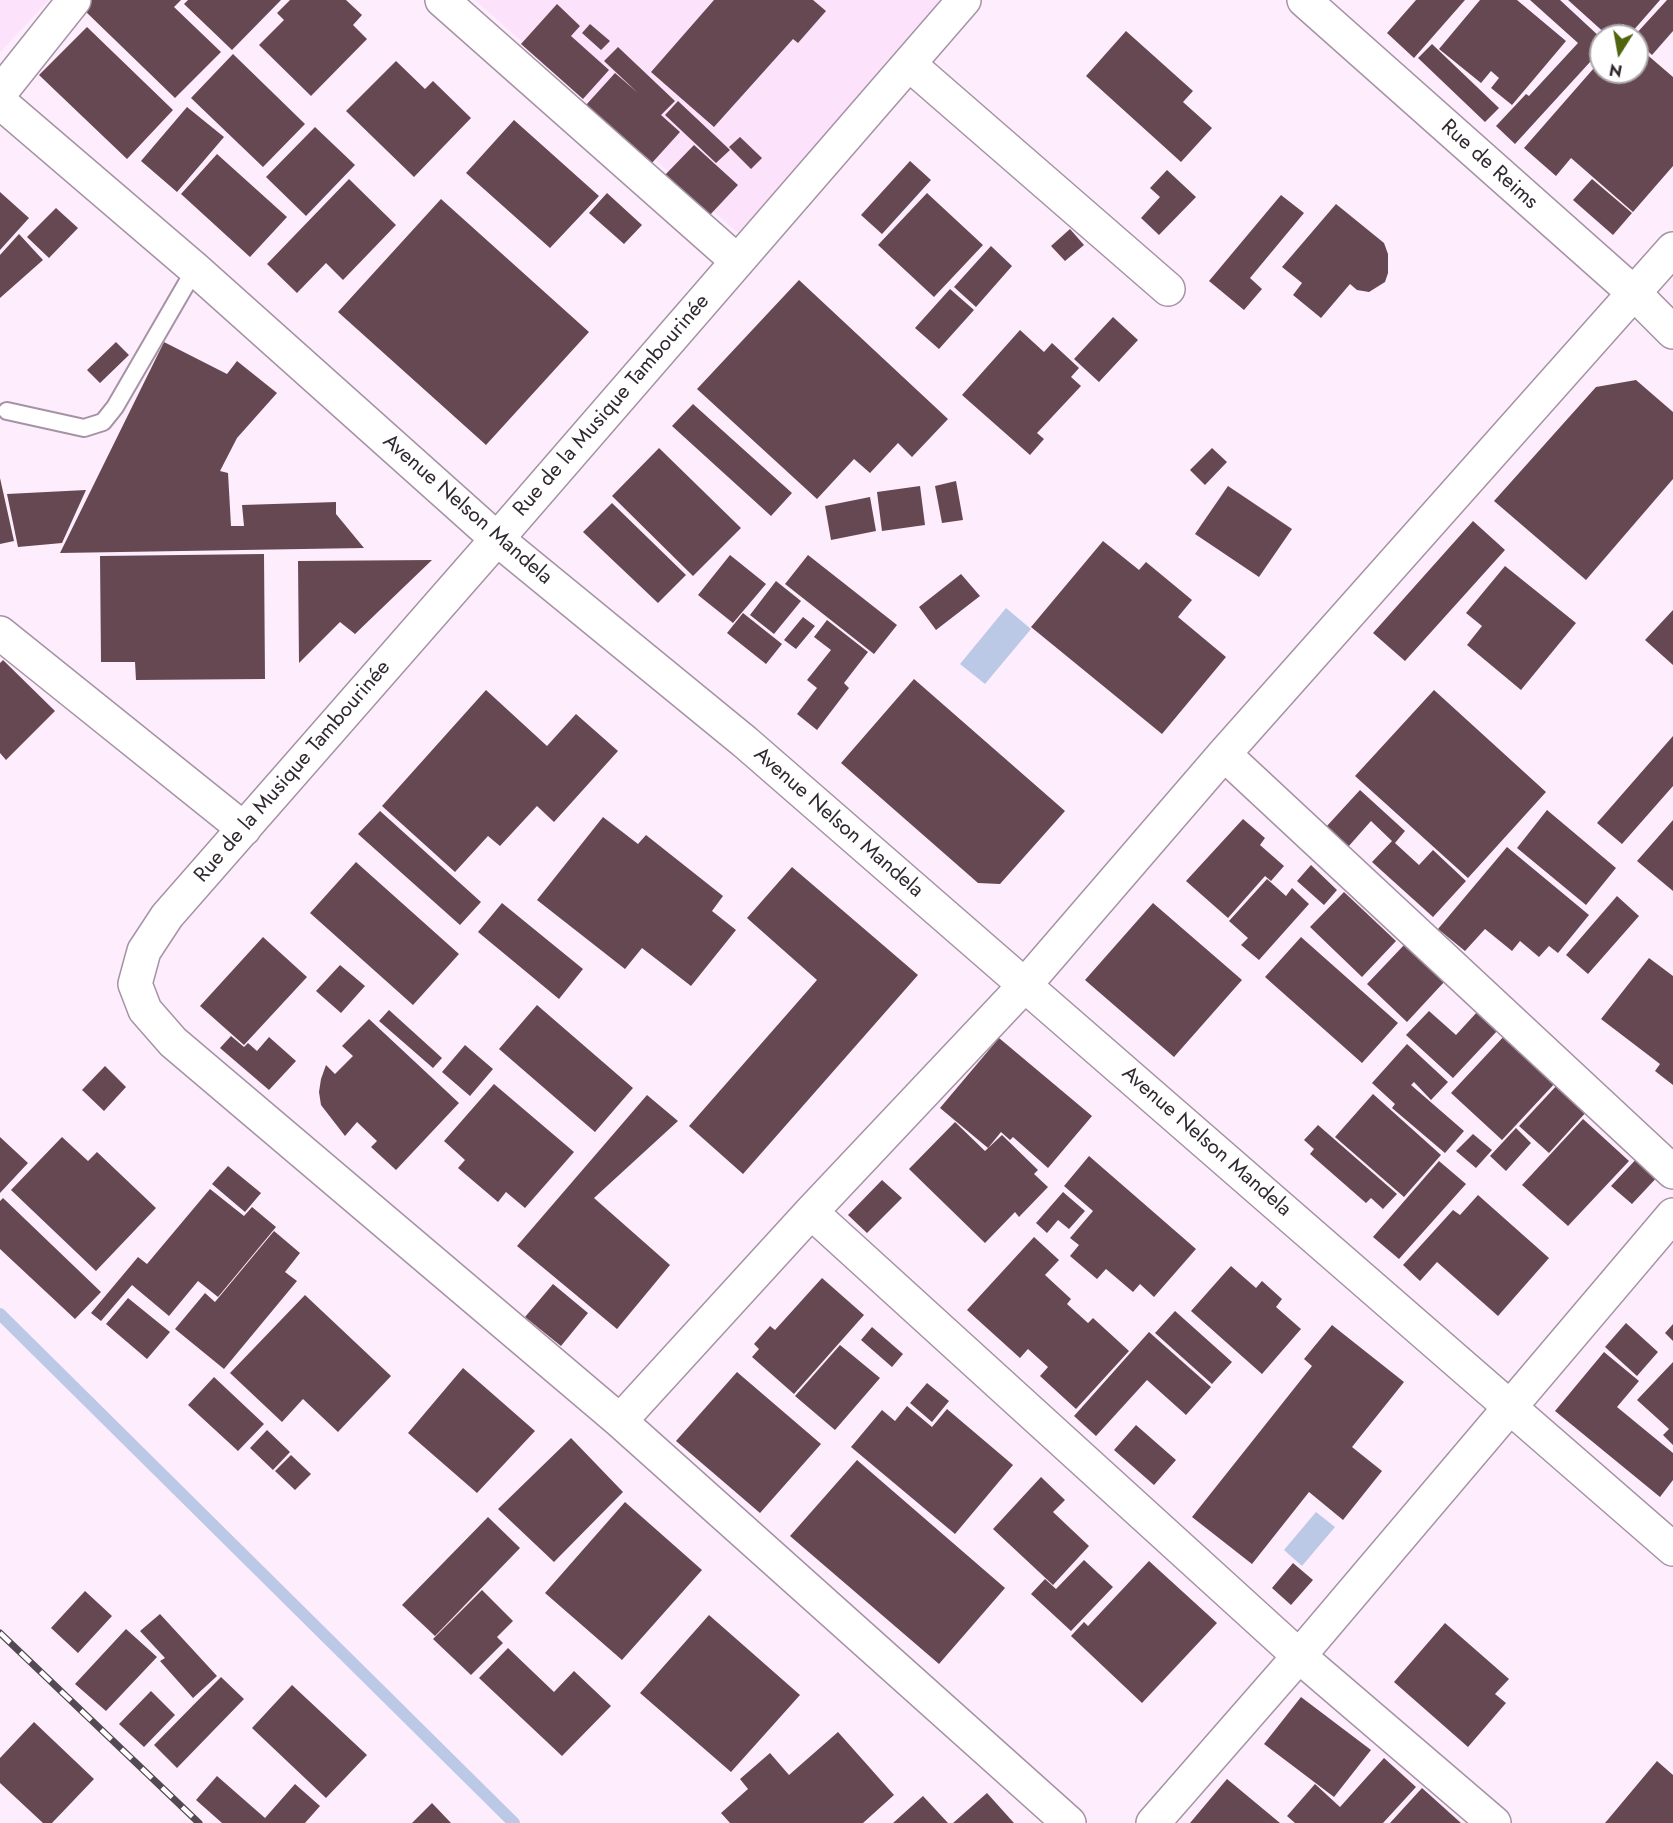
<!DOCTYPE html>
<html>
<head>
<meta charset="utf-8">
<style>
  body { margin:0 }
  #map { position:relative; width:1673px; height:1823px; overflow:hidden; background:#feedfd; font-family:Jost,sans-serif }
  canvas { display:block }
  .north { position:absolute; left:1589px; top:24px; width:60px; height:60px; box-sizing:border-box; background:#fff; border:2px solid #ada9ac; border-radius:50%; rotate:191deg; font-size:16px; font-weight:700; line-height:24px; text-align:center; color:#312930 }
  .north::after { content:''; display:block; margin:auto; width:21px; height:27px; background:#51640e; clip-path:polygon(50% 0,100% 100%,50% 72%,0 100%) }
</style>
</head>
<body>
<div id="map">
<canvas width="1673" height="1823"></canvas>
<div class="north">N</div>
</div>
<script>
const g = document.querySelector('canvas').getContext('2d');
g.lineJoin = 'round';
function fillPath(path, color) { g.fillStyle = color; g.fill(path, 'evenodd'); }
function stroke(path, color, width, dash) { g.strokeStyle = color; g.lineWidth = width; g.lineCap = dash ? 'butt' : 'round'; g.setLineDash(dash || []); g.stroke(path); }
function label(font, color, halo, rows, align = 'center') {
  g.font = font + ' Jost,sans-serif'; g.lineWidth = 6; g.setLineDash([]); g.textBaseline = 'middle'; g.strokeStyle = halo; g.fillStyle = color; for (const [text, x, y, turn = 0] of rows) {
    g.save(); g.translate(x, y); g.rotate((+turn || 0) * Math.PI / 180); g.textAlign = isNaN(turn) ? turn : align; if (halo) g.strokeText(text, 0, 0); g.fillText(text, 0, 0); g.restore();
  }
}
const built = new Path2D(`
  M0,0H49L0,52Z
  M475,0H944L738,233Z`);
const water = new Path2D(`
  M1006,608L1031,629L985,684L960,664Z
  M1316,1512L1335,1527L1302,1566L1284,1550Z`);
const stream = new Path2D(`
  M0,1314L514,1823`);
const building = new Path2D(`
  M91,0H181L174,7L221,52L175,98L83,9Z
  M188,0H281L232,50L184,4Z
  M290,0H346L362,15L353,25L367,39L311,96L259,45L284,20L277,13Z
  M714,0H813L826,11L798,43L793,39L714,127L651,72Z
  M1416,0H1465L1414,58L1387,33Z
  M1480,0H1517L1566,41L1512,105L1491,88L1499,78L1491,71L1481,83L1439,49Z
  M1530,0H1560L1601,38V50L1515,144L1496,126L1526,94L1529,96L1578,43Z
  M1568,0H1660L1632,32L1623,24L1613,36H1608Z
  M1667,0H1673V31L1652,55L1637,41V36H1634Z
  M557,4L580,26L571,36L609,70L583,99L521,44Z
  M590,24L610,41L601,50L582,33Z
  M87,27L173,110L127,159L39,75Z
  M1126,31L1193,91L1183,102L1212,128L1181,162L1086,76Z
  M1432,44L1499,108L1485,122L1418,58Z
  M1637,46L1673,77V166L1633,212L1571,158L1556,176L1524,148L1601,60V72H1637Z
  M618,47L675,101L661,115L680,132L651,164L586,105L615,73L638,93L604,61Z
  M233,54L305,124L263,167L191,98Z
  M396,61L425,89L433,81L471,118L414,177L346,111Z
  M678,101L730,150L716,163L665,115Z
  M187,107L224,137L177,192L141,161Z
  M514,120L599,196L550,248L466,173Z
  M315,127L355,165L306,216L266,177Z
  M740,137L762,158L751,169L729,147Z
  M694,145L738,185L709,216L665,175Z
  M217,154L287,217L250,257L181,194Z
  M910,161L931,180L882,234L861,215Z
  M1167,170L1196,197L1159,235L1141,218L1160,197L1150,188Z
  M349,179L396,225L343,280L326,263L297,293L267,264Z
  M1592,179L1632,213L1613,235L1573,200Z
  M0,192L29,218L0,250Z
  M607,193L642,225L624,244L589,213Z
  M927,193L983,245L934,297L878,245Z
  M1281,195L1304,213L1250,278L1262,289L1244,310L1209,281Z
  M441,199L589,332L486,445L338,312Z
  M1336,204L1384,243L1388,254V273L1385,282L1369,292L1357,290L1350,284L1321,318L1293,295L1302,283L1282,267Z
  M56,208L78,228L49,258L27,237Z
  M1070,229L1084,245L1065,261L1051,246Z
  M19,234L43,260L0,298V255Z
  M991,246L1012,266L976,307L954,287Z
  M799,280L948,419L912,457L898,443L870,473L854,459L817,499L697,389Z
  M950,289L974,310L939,349L915,328Z
  M1113,317L1138,340L1099,382L1074,359Z
  M1020,330L1044,352L1052,343L1079,368L1071,377L1081,386L1037,433L1044,439L1030,455L962,395Z
  M116,342L129,355L100,383L87,370Z
  M164,342L227,374L237,361L277,393L237,438L220,471L228,473L231,526H244L242,505L336,502V514L364,548L60,553Z
  M1636,380L1673,412V479L1586,580L1494,501L1596,387Z
  M693,404L792,493L771,516L672,426Z
  M659,448L741,528L693,576L612,496Z
  M1212,448L1227,462L1205,485L1190,470Z
  M0,478L14,541L0,544Z
  M956,481L963,520L942,523L935,486Z
  M920,486L925,525L882,531L877,492Z
  M1228,486L1292,529L1259,577L1195,534Z
  M86,490L62,543L18,547L7,494Z
  M870,497L876,531L831,540L825,506Z
  M612,503L686,575L658,603L583,532Z
  M1473,521L1505,550L1405,661L1373,633Z
  M1103,541L1139,570L1146,562L1192,600L1178,617L1226,657L1162,734L1031,627Z
  M264,554L265,679L136,680L135,662H101L100,556Z
  M730,555L766,584L733,623L698,595Z
  M808,555L897,625L874,654L785,584Z
  M432,560L355,634L340,622L299,663L298,561Z
  M1505,566L1576,623L1521,690L1467,645L1482,626L1466,613Z
  M961,574L980,596L936,630L919,607Z
  M776,581L801,601L774,634L750,615Z
  M1673,610V665L1645,640Z
  M743,613L782,644L766,664L727,633Z
  M803,617L815,626L796,649L784,640Z
  M827,620L868,652L844,683L849,688L817,730L797,714L817,688L807,680L831,650L814,637Z
  M3,660L55,711L6,760L0,753V663Z
  M914,679L1065,811L1000,884L978,883L841,763Z
  M486,690L547,746L576,714L618,751L554,822L537,806L500,846L488,836L455,872L382,806Z
  M1434,690L1546,792L1468,878L1355,776Z
  M1673,736V786L1622,844L1597,823Z
  M1360,790L1405,831L1395,843L1419,865L1433,850L1466,881L1433,917L1372,862L1392,841L1371,821L1348,847L1326,827Z
  M1547,810L1616,868L1586,905L1517,848Z
  M380,811L481,902L460,925L358,834Z
  M603,817L638,844L646,835L723,896L712,911L736,930L691,986L642,948L625,969L537,900Z
  M1243,819L1265,838L1260,845L1284,866L1271,881L1265,876L1228,918L1186,881Z
  M1673,820V891L1637,861Z
  M1507,847L1589,915L1558,953L1549,946L1539,957L1520,941L1512,951L1485,929L1465,951L1438,929Z
  M356,862L459,954L413,1005L310,913Z
  M1311,865L1337,890L1324,905L1297,881Z
  M792,867L918,975L743,1174L689,1126L817,980L747,918Z
  M1267,879L1286,896L1292,888L1309,904L1259,960L1241,945L1248,938L1229,921Z
  M1344,892L1396,941L1362,977L1310,927Z
  M1617,896L1639,916L1588,974L1566,955Z
  M502,903L583,969L559,999L478,932Z
  M1153,903L1242,980L1174,1057L1085,980Z
  M263,937L307,977L244,1045L200,1006Z
  M1301,937L1398,1023L1362,1063L1265,977Z
  M1405,944L1445,981L1407,1022L1367,984Z
  M1649,958L1673,976V1085L1655,1071L1660,1064L1601,1019Z
  M340,965L365,986L341,1013L316,991Z
  M537,1005L633,1088L595,1132L499,1049Z
  M389,1010L442,1058L433,1068L379,1021Z
  M1429,1011L1456,1035L1478,1011L1498,1030L1453,1078L1406,1035Z
  M369,1019L459,1103L396,1170L371,1147L377,1141L357,1122L345,1136L321,1105L319,1092L321,1079L326,1065L335,1074L353,1056L342,1046Z
  M1506,1034L1557,1081L1502,1140L1451,1093Z
  M231,1036L244,1047L248,1043L257,1051L269,1037L296,1061L269,1090L220,1048Z
  M999,1038L1092,1116L1048,1168L1013,1137L1010,1140L1001,1132L988,1148L940,1108Z
  M1407,1044L1448,1082L1431,1100L1414,1082L1411,1085L1464,1131L1445,1153L1392,1108L1395,1104L1372,1083Z
  M465,1045L493,1069L470,1096L442,1072Z
  M105,1066L126,1087L104,1111L82,1090Z
  M1559,1083L1588,1110L1549,1153L1519,1126Z
  M494,1084L574,1152L525,1208L506,1192L498,1202L458,1168L465,1160L444,1141Z
  M1373,1094L1441,1155L1404,1197L1335,1137Z
  M647,1095L678,1121L594,1198L670,1265L617,1329L517,1246Z
  M1583,1119L1629,1161L1568,1226L1522,1185Z
  M955,1122L985,1151L1002,1135L1038,1170L1034,1174L1048,1187L1019,1217L1015,1212L985,1243L909,1169Z
  M1318,1125L1397,1194L1383,1209L1371,1198L1366,1203L1310,1154L1314,1149L1304,1140Z
  M1516,1128L1531,1143L1506,1171L1490,1156Z
  M1473,1134L1492,1150L1476,1168L1456,1151Z
  M0,1137L28,1163L0,1193Z
  M62,1137L88,1161L97,1152L156,1208L96,1271L11,1190Z
  M1641,1154L1661,1173L1632,1204L1611,1186Z
  M1089,1156L1196,1249L1154,1297L1140,1284L1133,1292L1106,1269L1097,1279L1070,1256L1079,1245L1070,1238L1093,1211L1064,1186Z
  M1439,1161L1466,1184L1399,1259L1373,1237Z
  M228,1166L261,1193L245,1212L212,1184Z
  M882,1180L902,1198L867,1233L848,1215Z
  M210,1189L244,1216L252,1207L276,1227L218,1297L198,1281L169,1316L132,1285L101,1321L91,1313L138,1257L147,1264Z
  M1063,1192L1085,1211L1069,1229L1058,1220L1047,1233L1036,1223Z
  M1478,1195L1549,1258L1498,1316L1437,1262L1420,1281L1403,1265L1453,1210L1460,1215Z
  M3,1198L101,1292L75,1319L0,1249V1201Z
  M274,1231L300,1253L285,1272L297,1281L224,1369L175,1329L205,1293L215,1302Z
  M1034,1237L1059,1260L1045,1275L1071,1299L1067,1304L1088,1323L1093,1318L1129,1351L1076,1409L1040,1376L1048,1367L1028,1349L1020,1358L967,1310Z
  M1231,1266L1256,1288L1262,1281L1282,1299L1276,1307L1301,1329L1262,1374L1191,1311Z
  M822,1278L864,1315L794,1394L752,1357L759,1349L754,1344L770,1326L775,1330Z
  M553,1284L588,1313L561,1346L525,1317Z
  M305,1295L391,1376L338,1432L303,1399L282,1422L230,1373Z
  M128,1298L170,1332L147,1359L106,1324Z
  M1175,1311L1232,1362L1212,1384L1155,1333Z
  M1626,1323L1658,1352L1637,1376L1605,1347Z
  M1673,1324V1341L1665,1333Z
  M1332,1325L1404,1382L1352,1447L1382,1471L1343,1520L1309,1492L1252,1564L1192,1517L1312,1366L1304,1359Z
  M872,1327L903,1354L892,1367L861,1340Z
  M1149,1332L1211,1387L1186,1415L1147,1380L1096,1436L1074,1416Z
  M840,1345L880,1378L835,1430L795,1396Z
  M1604,1352L1639,1381L1617,1407L1673,1453V1480L1660,1497L1555,1411Z
  M1673,1362V1445L1663,1435L1669,1429L1637,1400Z
  M463,1368L535,1431L477,1493L408,1433Z
  M737,1372L821,1444L760,1513L676,1441Z
  M214,1377L264,1424L238,1451L188,1405Z
  M927,1383L949,1401L932,1422L910,1403Z
  M907,1406L932,1427L947,1409L1013,1465L955,1534L851,1447L882,1410L895,1421Z
  M1136,1425L1176,1460L1154,1485L1114,1450Z
  M267,1430L290,1452L273,1470L250,1448Z
  M571,1438L623,1492L554,1562L498,1509Z
  M291,1455L311,1474L295,1490L275,1471Z
  M857,1460L1005,1588L939,1664L790,1536Z
  M1041,1477L1065,1500L1053,1512L1089,1546L1053,1585L993,1529Z
  M625,1502L702,1570L622,1660L545,1593Z
  M488,1517L520,1548L435,1636L402,1605Z
  M1084,1560L1113,1587L1071,1631L1031,1594L1045,1579L1056,1589Z
  M1149,1561L1217,1623L1142,1703L1071,1636L1084,1622L1088,1626Z
  M1293,1563L1313,1580L1291,1605L1272,1588Z
  M482,1590L513,1621L497,1637L503,1643L471,1675L433,1639Z
  M85,1591L112,1616L78,1653L51,1628Z
  M160,1614L217,1676L193,1698L160,1661L165,1658L140,1631Z
  M709,1615L800,1695L731,1772L640,1693Z
  M1445,1623L1509,1679L1495,1694L1506,1703L1468,1747L1394,1682Z
  M126,1629L157,1657L106,1711L75,1684Z
  M508,1648L554,1692L574,1671L611,1706L562,1756L479,1678Z
  M221,1677L244,1699L177,1768L154,1745Z
  M292,1685L367,1755L326,1798L252,1728Z
  M151,1691L175,1715L144,1747L119,1724Z
  M1301,1697L1371,1750L1334,1797L1264,1744Z
  M34,1722L94,1779L52,1823H43L0,1783V1758Z
  M838,1732L894,1795L863,1823H730L721,1813L748,1789L740,1779L770,1753L789,1775Z
  M1384,1758L1416,1787L1383,1823H1295L1287,1816L1315,1784L1340,1807Z
  M1657,1761L1673,1775V1823H1605Z
  M217,1776L265,1818L295,1784L320,1806L305,1823H222L196,1800Z
  M1227,1779L1280,1823H1190Z
  M1422,1788L1461,1823H1390Z
  M987,1793L1014,1823H953Z
  M923,1796L948,1823H893Z
  M432,1803L451,1823H412Z`);
const service = new Path2D(`
  M7,411L84,428L103,422L115,407L195,269`);
const minor = new Path2D(`
  M442,0L737,261
  M964,0L497,539L167,916L144,951L135,984L145,1010L173,1042L620,1421L1069,1823
  M1304,0L1635,294L1673,332
  M909,64L1168,289
  M0,93L74,0
  M0,633L244,829
  M1224,754L1673,1172
  M811,1212L1299,1656L1494,1823
  M620,1421L811,1212L1024,986L1224,754L1673,249
  M1153,1823L1299,1656L1673,1215`);
const tertiary = new Path2D(`
  M0,102L195,269L497,539L745,742L1673,1549`);
const rail = new Path2D(`
  M0,1633L199,1823`);
const streetNames = [
  ["Rue de Reims",1489,165,42],
  ["Rue de la Musique Tambourinée",612,406,-49],
  ["Avenue Nelson Mandela",467,510,41],
  ["Rue de la Musique Tambourinée",293,772,-49],
  ["Avenue Nelson Mandela",838,823,41],
  ["Avenue Nelson Mandela",1206,1142,41]
];
fillPath(built, '#fce2fb');
fillPath(water, '#bbc9e6');
stroke(stream, '#bbc9e6', 12);
fillPath(building, '#664852');
stroke(service, '#a593a5', 20);
stroke(minor, '#a593a5', 36);
stroke(tertiary, '#a593a5', 36);
stroke(service, '#fff', 16);
stroke(minor, '#fff', 33);
stroke(tertiary, '#fff', 33);
stroke(rail, '#534952', 7);
stroke(rail, '#fff', 4.5, [14]);
label('21px', '#312930', '#fff', streetNames);
</script>
</body>
</html>
